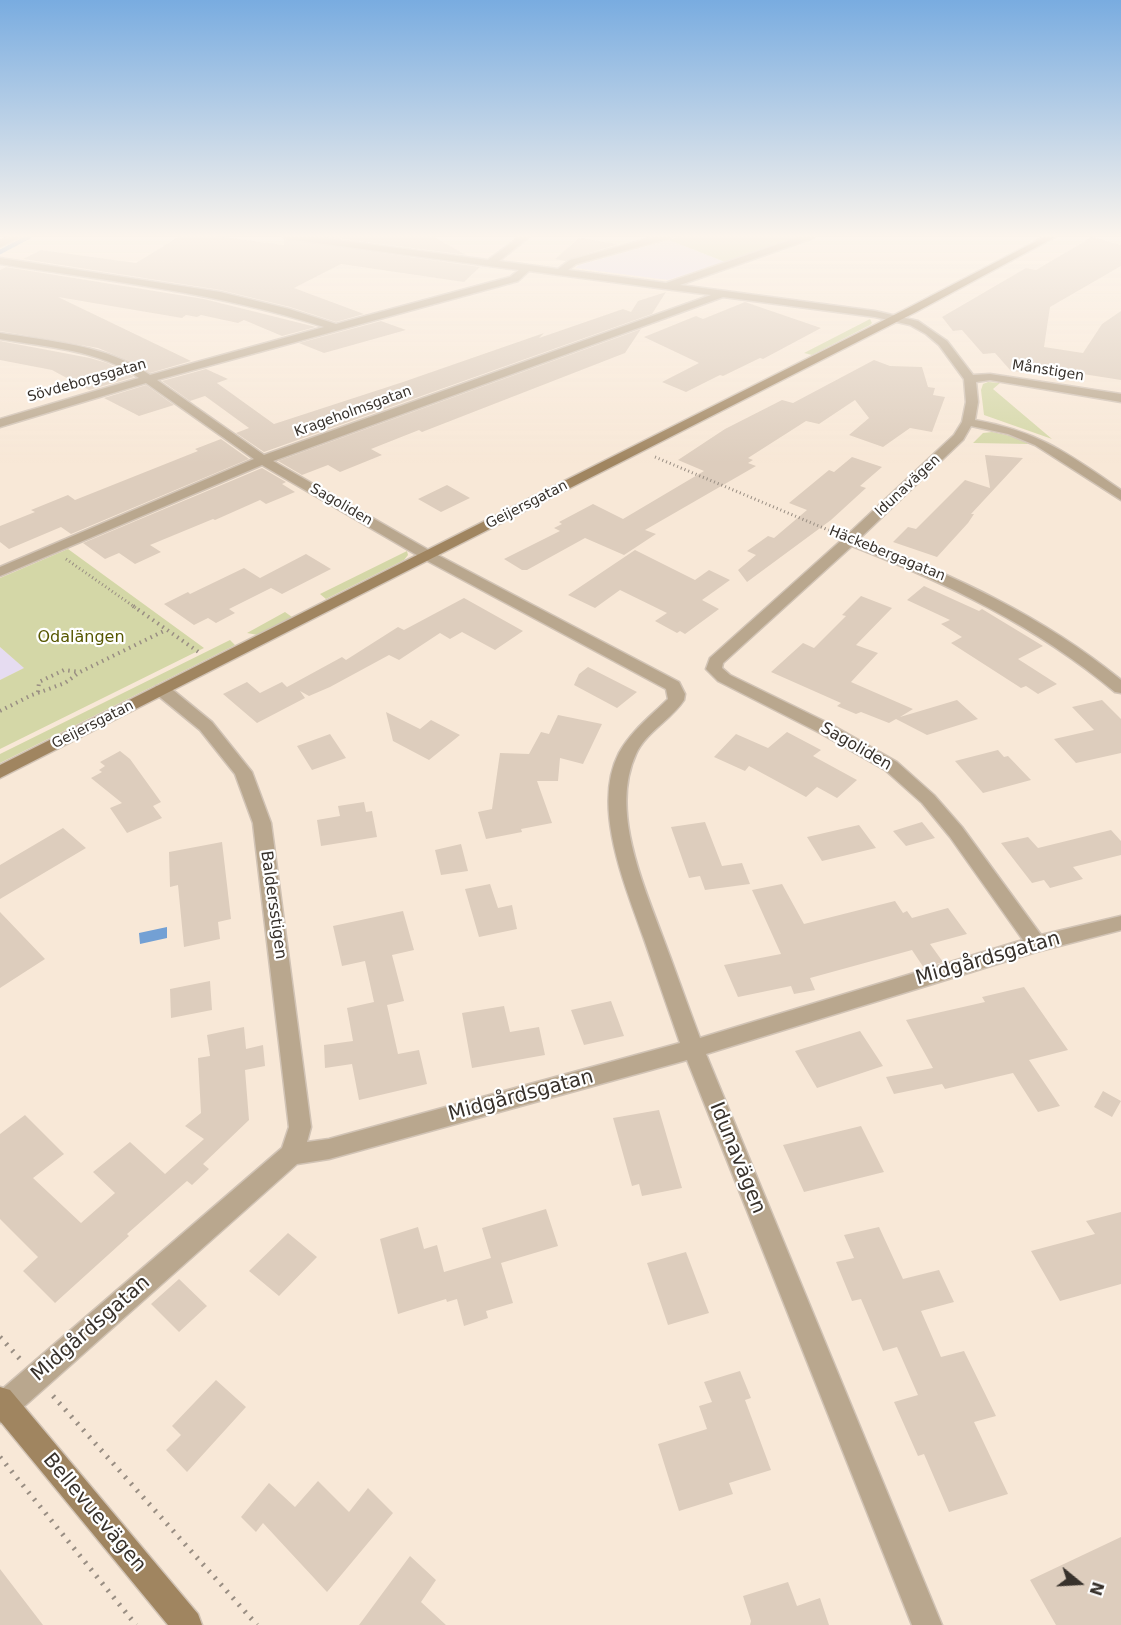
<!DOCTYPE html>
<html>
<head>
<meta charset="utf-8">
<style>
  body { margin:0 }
  #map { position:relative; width:1121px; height:1625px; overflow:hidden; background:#f8e8d7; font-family:"DejaVu Sans",sans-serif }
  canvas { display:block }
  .north { position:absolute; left:1049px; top:1553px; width:60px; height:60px; -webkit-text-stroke:4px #fff; paint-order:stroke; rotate:108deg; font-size:16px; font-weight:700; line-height:24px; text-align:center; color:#37312b }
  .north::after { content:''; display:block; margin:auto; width:21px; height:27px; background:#37312b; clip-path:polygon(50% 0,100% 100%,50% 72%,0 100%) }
</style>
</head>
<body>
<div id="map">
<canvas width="1121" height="1625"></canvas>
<div class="north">N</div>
</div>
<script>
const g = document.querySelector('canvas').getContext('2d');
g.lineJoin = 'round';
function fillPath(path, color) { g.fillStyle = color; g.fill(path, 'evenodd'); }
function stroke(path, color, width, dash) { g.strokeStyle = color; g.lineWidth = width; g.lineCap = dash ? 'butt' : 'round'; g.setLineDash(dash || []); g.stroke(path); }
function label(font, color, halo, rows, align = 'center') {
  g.font = font + ' "DejaVu Sans",sans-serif'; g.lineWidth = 4.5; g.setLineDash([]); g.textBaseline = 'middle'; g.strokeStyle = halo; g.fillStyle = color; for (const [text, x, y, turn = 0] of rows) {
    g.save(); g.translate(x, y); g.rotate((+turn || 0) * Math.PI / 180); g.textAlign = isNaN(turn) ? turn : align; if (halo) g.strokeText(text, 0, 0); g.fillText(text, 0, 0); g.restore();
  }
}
const commercial = new Path2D(`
  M669,240L725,262L668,280L575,268L579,265Z
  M0,647L25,668L0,680Z`);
const green = new Path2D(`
  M683,236H800L725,262L669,240Z
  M870,319L872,323L870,325L812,355L804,353Z
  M988,382L1000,383L993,389L1052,439L984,415L981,390L983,384Z
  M992,432L1011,436L1029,444L973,443L983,433Z
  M68,549L204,648L0,749V680L24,668L0,647V578Z
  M407,551L408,555L404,560L326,599L320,594Z
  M285,612L292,617L258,635L247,633Z
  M230,640L235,645L0,763V754Z`);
const water = new Path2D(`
  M167,927V938L140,944L139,933Z`);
const stream = new Path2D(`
  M0,252L30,236`);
const building = new Path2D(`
  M180,236H214L284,245V239L480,267L464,282L341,264L294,288L364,314L336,322L290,307L220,290L23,259L41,250L136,263Z
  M320,236H432L466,255Z
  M1092,237L1121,245V266L1050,307L1044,347L1083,353L1102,324L1121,311V380L1045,368L1044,374L1011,371L995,353L983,354L962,330L953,331L942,317L1026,268L1036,270Z
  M579,238L618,244L565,261L555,259Z
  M6,267L204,299L316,327L282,336L244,320L238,323L201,315L197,317L186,315L182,318L58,297L191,361L150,373L134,363L98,348L0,331V270Z
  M666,292L652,314L264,452L236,433L249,428L205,396L190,401L162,381L206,369L228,379L217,383L274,424L403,382L544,333L539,338L623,309L631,312L638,301Z
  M745,302L821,328L763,359L760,358L723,376L720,375L686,392L662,382L699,363L644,337L696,316L703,319Z
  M381,321L406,330L324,353L299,343Z
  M641,329L625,353L422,432L419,430L371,449L382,455L340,472L328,465L302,475L278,461Z
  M0,341L90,358L107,363L134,377L89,390L52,370L0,360Z
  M874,360L890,366L922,367L928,387L935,388L933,395L945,397L932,432L910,428L883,447L849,435L869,418L855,400L819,424L806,421L748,458L753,460L748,463L756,466L645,530L656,534L624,555L585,538L527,570H522L504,559L560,531L554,528L562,524L559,522L593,504L623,519L704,471L678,460L725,429L782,400L793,403Z
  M146,385L174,405L139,416L104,398Z
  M221,439L249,459L71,534L61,527L9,549L0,542V526L35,512L31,510L68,495L75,500L198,451L195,449Z
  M985,455L1023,458L971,514H974L968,523L937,557L893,542L908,527L916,529L965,480L990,488Z
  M852,457L882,467L860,486L866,488L831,520L747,582L738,570L756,555L747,551L768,536L774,538L807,510L789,503L829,470L834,472Z
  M262,468L286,482L282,484L295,492L266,504L260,500L215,520L213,519L150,545L161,552L135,564L119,553L105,559L83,543Z
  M447,485L470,498L441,512L418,499Z
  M635,550L695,580L709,570L730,580L702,600L719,609L685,634L680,631L677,633L655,621L667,613L620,590L595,608L568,595Z
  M306,554L331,569L282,594L271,588L229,609L235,613L216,623L208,618L194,625L164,604L188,592L190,594L244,568L260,578Z
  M924,586L979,611L982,609L1043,646L1018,659L1057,684L1038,694L1026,686L1021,688L951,643L962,637L941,624L950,620L907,600Z
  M861,596L892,608L856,645L878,653L851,682L913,709L900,717L957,700L978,719L927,735L896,719L889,723L861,712L856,714L837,706L841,703L771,672L803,643L814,648L846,616L842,615Z
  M464,598L523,631L495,650L462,632L450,639L440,633L399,660L389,655L330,687L309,696L300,691L305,698L257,723L223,694L247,682L260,693L282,682L287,687L342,657L346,660L398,627L404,630Z
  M588,667L637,692L617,708L574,685L579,674Z
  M1102,700L1121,719V753L1076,763L1054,739L1094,730L1072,707Z
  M386,712L420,729L431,720L460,735L429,760L393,741Z
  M558,715L602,724L583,764L560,758L558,781H537L552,823L521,829L522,832L486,839L478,812L492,809L500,753L529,754L541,732L549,734Z
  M787,732L821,750L813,756L857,780L837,798L817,787L806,797L749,766L745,771L714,757L736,734L768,748Z
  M330,734L346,758L312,770L297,746Z
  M998,750L1004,757L1008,756L1031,780L983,793L955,761Z
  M120,751L130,759L161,802L153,806L162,818L127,833L110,808L122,803L91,778L102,772L99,770L105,766L100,762Z
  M364,802L366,812L372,811L377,837L321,846L317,820L340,816L338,806Z
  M705,822L722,866L742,863L750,884L705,890L700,876L689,878L671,827Z
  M922,822L935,838L906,846L893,831Z
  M859,825L876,848L822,861L807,837Z
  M63,828L86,848L0,899V865Z
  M1111,830L1121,841V855L1073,867L1083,879L1050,888L1044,880L1032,883L1001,843L1028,837L1038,848Z
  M222,842L231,919L218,922L220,939L184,947L178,885L170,887L169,852Z
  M461,844L468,871L441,875L435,850Z
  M490,884L498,908L512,905L517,929L479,937L465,889Z
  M782,884L804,924L895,901L903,913L907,911L912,918L948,908L967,934L930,944L943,962L924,968L912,950L810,978L815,990L794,994L791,986L738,997L724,965L781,954L752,890Z
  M403,911L414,950L392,955L404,1001L387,1005L398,1054L419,1050L427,1084L359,1100L352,1064L325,1068L324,1045L353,1041L347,1008L374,1002L365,961L342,966L333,926Z
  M0,912L45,959L0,988Z
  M210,981L212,1010L171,1018L170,989Z
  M1024,987L1068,1050L1029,1060L1060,1106L1038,1112L1013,1073L945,1089L942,1084L894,1094L886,1077L933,1068L906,1020L985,1002L982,997Z
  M611,1001L624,1036L584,1045L571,1010Z
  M504,1006L510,1032L539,1027L545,1055L472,1068L462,1013Z
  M244,1027L246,1049L263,1045L265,1066L245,1070L249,1120L203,1164L209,1169L192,1185L187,1181L127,1234L129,1236L55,1303L23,1271L38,1257L0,1219V1134L25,1115L64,1154L33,1178L81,1223L115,1193L93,1172L130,1142L165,1174L204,1139L185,1126L201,1113L198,1058L210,1056L207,1035Z
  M860,1031L883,1066L817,1088L795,1051Z
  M1103,1091L1121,1101L1112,1117L1094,1107Z
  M659,1110L682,1188L642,1196L639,1184L632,1186L613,1118Z
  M861,1126L884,1172L804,1192L783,1145Z
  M546,1209L558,1246L501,1263L513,1303L486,1311L488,1318L464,1326L457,1299L447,1302L446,1299L398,1314L380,1239L418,1227L424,1249L437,1245L444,1272L491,1258L482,1228Z
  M1121,1212V1284L1060,1301L1031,1251L1095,1234L1086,1221Z
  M879,1227L903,1279L939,1270L954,1302L921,1311L941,1357L964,1351L996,1416L974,1422L1008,1494L949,1512L924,1454L918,1456L894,1402L918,1395L897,1347L883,1351L861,1299L852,1301L836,1262L854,1258L844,1235Z
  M288,1233L317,1257L279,1296L249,1271Z
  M686,1252L709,1313L668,1325L647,1263Z
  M179,1279L207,1306L179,1332L151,1304Z
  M740,1371L751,1398L745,1400L771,1470L729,1483L733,1494L679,1511L658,1444L707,1429L699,1406L712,1402L704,1382Z
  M216,1380L246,1407L187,1472L166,1450L181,1435L172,1426Z
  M318,1481L349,1512L368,1488L393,1513L327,1592L263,1523L256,1532L241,1517L269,1483L295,1507Z
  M1121,1537V1625H1056L1030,1580Z
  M410,1556L436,1580L421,1602L446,1625H359Z
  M0,1569L43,1625H0Z
  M788,1582L797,1606L820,1598L829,1625H750L751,1621L743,1596Z`);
const pathFar2 = new Path2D(`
  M655,457L833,532
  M66,559L136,608`);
const pathFar1 = new Path2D(`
  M133,606L200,653
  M38,692L39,682L64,670L79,672
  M0,711L32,695L65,683L80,672L166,630`);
const path = new Path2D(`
  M0,1337L20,1359
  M53,1396L257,1625
  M0,1457L136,1625`);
const street = new Path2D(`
  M11,236H23L0,247V241Z
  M283,236H306L488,260L521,236H530L499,261L558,269L570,260L658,236H671L670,238L576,264L568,270L666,283L802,236H814L813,238L680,285L875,311L918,321L947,341L973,375L990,374L1121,394V402L990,380L976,382L978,402L975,420C1040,432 1067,453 1121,490V500L1035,445L1008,434L971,426L963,440L859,539C953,575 1043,616 1121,680V693L1115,692C1036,626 947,583 852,546L723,663L722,668L730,675L832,725L897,762L934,795L962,827L1041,935L1121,916V930L1036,952L706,1054L942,1625H912L687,1060L329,1159L297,1164L10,1419L0,1423V1391L282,1148L289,1127L253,823L235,774L200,730L156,694L154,690L156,686H168L212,722L252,772L271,823L311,1127L307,1142L329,1139L680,1043C668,1009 656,974 644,939C626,887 591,807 619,753C631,731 651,716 668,699L666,689L422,558L262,465L0,576V567L254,459L146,383L0,427V419L139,378C101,350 45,347 0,339V333C49,341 108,345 150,375L324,327C219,293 109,281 0,264V258L220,292L289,309L336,324L510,277L519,270L288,239ZM529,271L711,295L264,455L157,380L518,281ZM723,297L875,317L910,325L926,334L939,345L964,379L966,402L962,422L954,435L845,537L710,658L706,669L718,681L820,733L885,770L922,803L950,837L1023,940L700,1038C687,1004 675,969 662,935C643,883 610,810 636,754C646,732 671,720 684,700L685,694L679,682L432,552L273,461Z`);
const secondary = new Path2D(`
  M1046,236H1057L916,312L0,778V765L908,308Z
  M0,1387L10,1390L198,1614L202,1625H168L0,1421Z`);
const farStreetnames = [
  ["Månstigen",1048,371,9],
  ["Sövdeborgsgatan",87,381,-16],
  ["Krageholmsgatan",353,412,-20],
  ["Idunavägen",908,486,-43],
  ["Sagoliden",341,505,30],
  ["Geijersgatan",527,505,-27],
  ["Häckebergagatan",887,554,22],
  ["Geijersgatan",93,725,-27]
];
const parkNames = [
  ["Odalängen",81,638]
];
const streetNames = [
  ["Sagoliden",856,747,30],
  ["Baldersstigen",273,905,82]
];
const nearStreetnames = [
  ["Midgårdsgatan",988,959,-16],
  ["Midgårdsgatan",521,1096,-15],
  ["Idunavägen",737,1158,68],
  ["Midgårdsgatan",91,1329,-41],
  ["Bellevuevägen",94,1513,50]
];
fillPath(commercial, '#e6dcf1');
fillPath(green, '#d4d7a7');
fillPath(water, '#73a0d4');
stroke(stream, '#73a0d4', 4.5);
fillPath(building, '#ddcdbd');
stroke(street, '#d1c3b5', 3);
stroke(secondary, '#d1c3b5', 3);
stroke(pathFar2, '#998e83', 3, [1, 3]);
stroke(pathFar1, '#998e83', 4, [1.5, 4.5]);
stroke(path, '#998e83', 5, [2, 7]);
fillPath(street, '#b9a78e');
fillPath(secondary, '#a08560');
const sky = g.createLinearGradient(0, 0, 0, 463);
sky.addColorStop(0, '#79ace0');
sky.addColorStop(0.51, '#fcf5ed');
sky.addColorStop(1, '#fcf5ed00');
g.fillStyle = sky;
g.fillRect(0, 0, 1121, 463);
label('14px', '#37312b', '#fff', farStreetnames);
label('16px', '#565700', '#fff', parkNames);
label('16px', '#37312b', '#fff', streetNames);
label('20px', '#37312b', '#fff', nearStreetnames);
</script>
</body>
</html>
